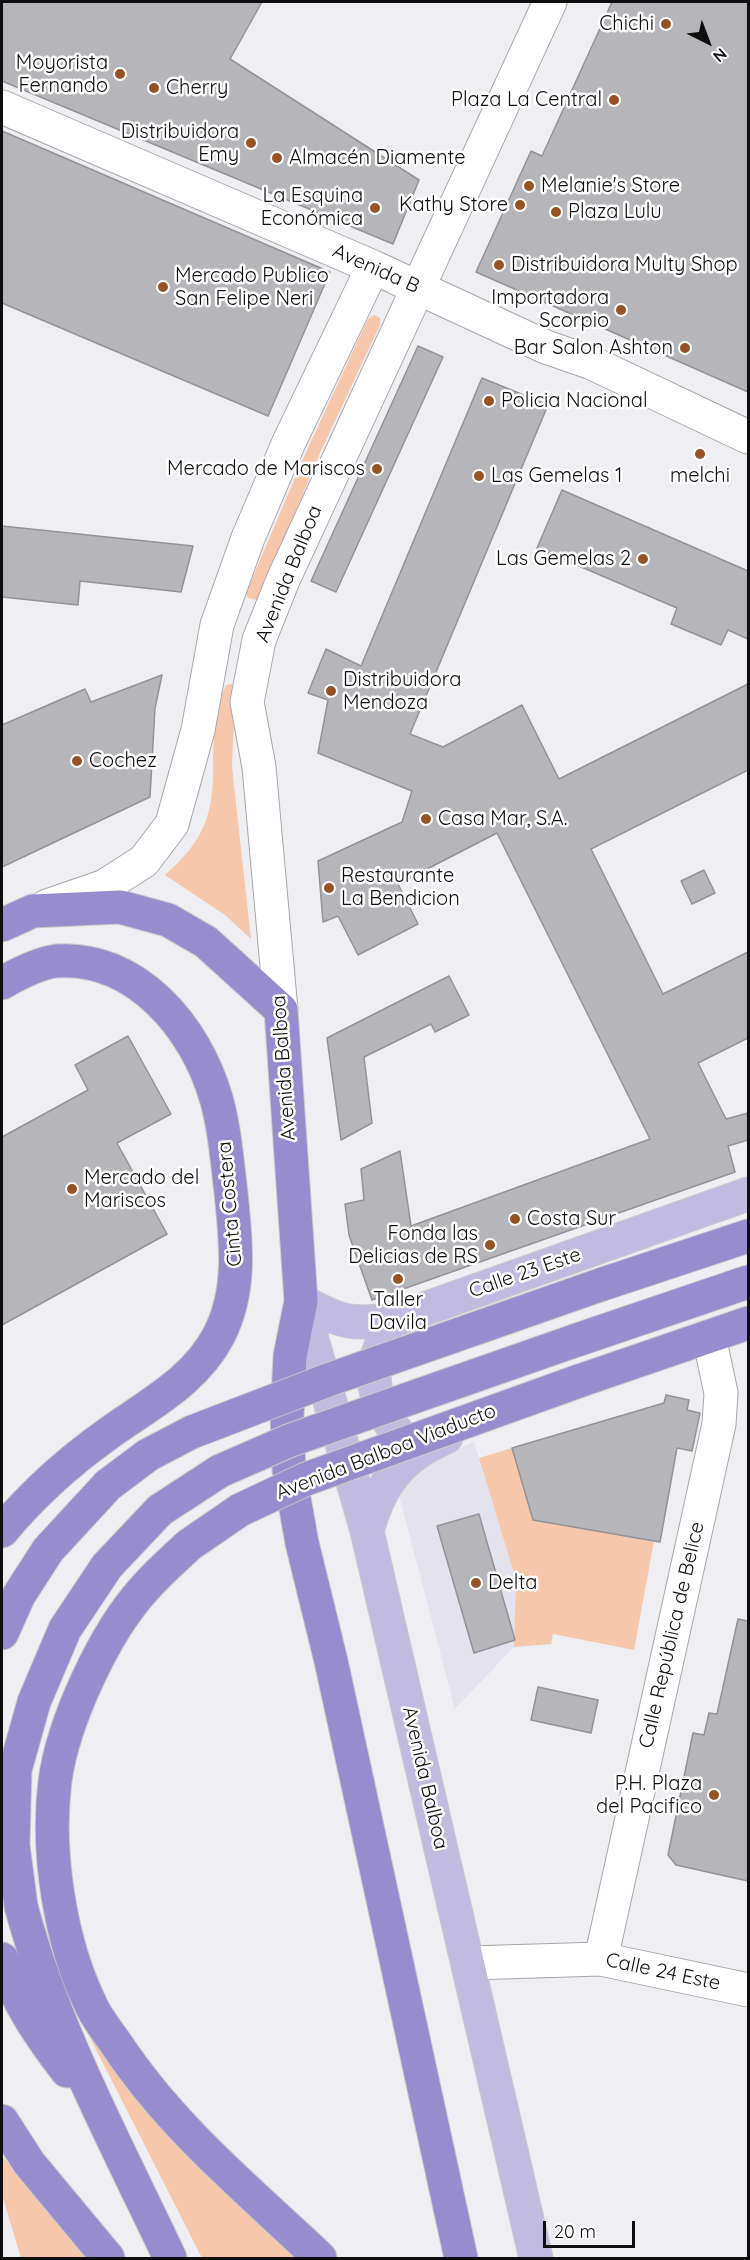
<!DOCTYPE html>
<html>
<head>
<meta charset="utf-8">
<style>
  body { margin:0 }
  #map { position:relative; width:750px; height:2260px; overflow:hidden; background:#efeef3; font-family:Quicksand,sans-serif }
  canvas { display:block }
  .frame { position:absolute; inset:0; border:3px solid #0e0e0f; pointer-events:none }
  .north { position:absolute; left:678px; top:12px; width:60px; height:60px; -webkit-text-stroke:4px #fff; paint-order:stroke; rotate:138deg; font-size:16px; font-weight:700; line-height:24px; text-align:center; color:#0e0e0f }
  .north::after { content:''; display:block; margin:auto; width:21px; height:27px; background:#0e0e0f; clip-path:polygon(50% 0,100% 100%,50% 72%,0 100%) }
  .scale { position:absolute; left:543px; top:2221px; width:92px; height:27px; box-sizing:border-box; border:3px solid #0e0e0f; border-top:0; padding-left:8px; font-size:18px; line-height:21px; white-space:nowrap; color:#0e0e0f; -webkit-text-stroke:4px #fff; paint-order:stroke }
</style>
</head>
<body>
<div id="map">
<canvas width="750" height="2260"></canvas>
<div class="frame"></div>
<div class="north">N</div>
<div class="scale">20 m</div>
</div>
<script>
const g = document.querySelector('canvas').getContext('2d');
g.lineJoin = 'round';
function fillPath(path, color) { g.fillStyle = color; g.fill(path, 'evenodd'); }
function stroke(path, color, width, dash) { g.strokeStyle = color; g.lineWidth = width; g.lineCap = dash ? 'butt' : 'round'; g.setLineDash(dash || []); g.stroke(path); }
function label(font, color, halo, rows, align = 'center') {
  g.font = font + ' Quicksand,sans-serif'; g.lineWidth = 5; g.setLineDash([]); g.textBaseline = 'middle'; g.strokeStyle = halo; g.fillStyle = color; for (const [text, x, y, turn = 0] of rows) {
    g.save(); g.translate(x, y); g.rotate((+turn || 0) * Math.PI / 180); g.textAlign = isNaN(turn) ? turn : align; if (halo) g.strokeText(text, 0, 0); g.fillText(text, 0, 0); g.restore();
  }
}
const built = new Path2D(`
  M474,1442L516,1580L514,1647L455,1709L399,1495L412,1478L430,1462Z`);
const green = new Path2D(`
  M374,315L380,318V325L320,453L262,592L257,600L248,598L246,593L306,452L368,319Z
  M232,684L235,696L232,767L251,939L225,915L165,875C243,809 194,760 226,685Z
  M512,1448L533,1520L654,1541L634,1650L553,1634L551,1644L514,1647L516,1580L479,1458Z
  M82,2022L298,2258H202Z
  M2,2156L89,2258H21L2,2195Z`);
const building = new Path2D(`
  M2,2H262L230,59L419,180L393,244L2,81Z
  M612,2H748V392L476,272L531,151L542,156Z
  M2,131L330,272L268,416L2,303Z
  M418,346L443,357L336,592L311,581Z
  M482,378L548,405L410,734L443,747L522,705L559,779L748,684V770L591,849L663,994L748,952V1038L698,1063L726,1119L748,1113V1140L728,1146L735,1172L372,1300L349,1235L345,1204L364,1200L361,1169L400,1151L411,1226L650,1139L497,833L398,884L418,924L358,955L338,916L323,922L318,861L402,822L412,791L318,753L328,700L308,693L326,649L361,666Z
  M562,490L748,571V639L728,630L721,645L671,624L677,608L537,548Z
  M2,526L193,546L181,592L80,581L78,605L2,597Z
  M162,675L155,708L150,797L2,867V725L85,689L91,702Z
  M704,870L715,893L692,904L681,881Z
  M449,976L469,1015L435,1032L431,1024L364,1057L372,1123L341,1140L327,1038Z
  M128,1036L171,1114L117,1143L167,1234L2,1325V1137L88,1090L75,1065Z
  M666,1395L689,1400L687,1410L700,1413L692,1451L677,1448L660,1542L533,1520L512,1448L664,1403Z
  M479,1514L515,1640L474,1653L437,1526Z
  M738,1619L748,1621V1881L676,1865L668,1855L693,1733L704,1735L709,1713L717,1714Z
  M538,1687L598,1700L591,1733L531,1720Z`);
const minor = new Path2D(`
  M2,107L373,267L546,347L592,363L748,437
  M47,906L105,886L144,861L172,824L198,730L217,625L248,538L289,442L373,267
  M281,1010L259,767L247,702L259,640L283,580L550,2
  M601,1959L719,1424L721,1393L711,1346
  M469,1963L601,1959L748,1990`);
const major = new Path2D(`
  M301,1301L367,1531L536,2258
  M301,1301C343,1323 351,1326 399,1318L748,1194
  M385,1339C359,1380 384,1425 417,1452
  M367,1531C380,1484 400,1457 446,1437`);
const highway = new Path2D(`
  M2,925L33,911L120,907L168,920L206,942L281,1010L301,1301L290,1356L287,1417L289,1470L302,1543L331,1661L461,2258
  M2,983C16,975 40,963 56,961C136,955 196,1028 216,1098C225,1129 227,1161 231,1193C236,1241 242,1290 219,1335C194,1383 147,1405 105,1436C66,1464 32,1495 2,1531
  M600,1285L748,1236
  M574,1341L748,1282
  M579,1381L748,1323
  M189,1545C174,1559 158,1573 144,1589C104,1633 63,1722 55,1781C46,1852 60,1943 92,2007C98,2020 109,2033 117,2045C172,2128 248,2190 320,2258
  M2,1633L19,1595L48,1550L108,1485
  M21,1906C54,2030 116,2143 170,2258
  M2,1959C17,2002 39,2035 67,2071
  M2,2121L29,2163L108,2258`);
const highwayBridge = new Path2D(`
  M108,1485L148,1455L192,1432L328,1380L600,1285
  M189,1545L240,1510L306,1479L579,1381
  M21,1906L13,1845L15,1770L34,1702L65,1629L107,1566L160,1510L220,1471L291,1440L574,1341`);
const markers = [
  [666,24,6,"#975325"],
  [120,74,6,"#975325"],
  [154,88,6,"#975325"],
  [614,100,6,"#975325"],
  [251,143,6,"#975325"],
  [277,158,6,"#975325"],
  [529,186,6,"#975325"],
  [520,205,6,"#975325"],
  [375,208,6,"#975325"],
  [556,212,6,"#975325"],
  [499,265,6,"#975325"],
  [163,287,6,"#975325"],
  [621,310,6,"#975325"],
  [685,348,6,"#975325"],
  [489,401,6,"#975325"],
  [700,454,6,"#975325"],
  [377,469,6,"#975325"],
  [479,476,6,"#975325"],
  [643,559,6,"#975325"],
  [331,691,6,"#975325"],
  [77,761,6,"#975325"],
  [426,819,6,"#975325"],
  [329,888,6,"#975325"],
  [72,1189,6,"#975325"],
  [515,1219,6,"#975325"],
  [490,1245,6,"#975325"],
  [398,1279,6,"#975325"],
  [476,1583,6,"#975325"],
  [714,1795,6,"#975325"]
];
const poiNames = [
  ["Chichi",654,24,"right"],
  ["Moyorista",108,63,"right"],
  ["Fernando",108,86,"right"],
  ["Cherry",166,88],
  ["Plaza La Central",602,100,"right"],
  ["Distribuidora",239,132,"right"],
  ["Emy",239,155,"right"],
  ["Almacén Diamente",289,158],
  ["Melanie's Store",541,186],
  ["La Esquina",363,196,"right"],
  ["Económica",363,219,"right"],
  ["Kathy Store",508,205,"right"],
  ["Plaza Lulu",568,212],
  ["Distribuidora Multy Shop",511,265],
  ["Mercado Publico",175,276],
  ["San Felipe Neri",175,299],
  ["Importadora",609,298,"right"],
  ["Scorpio",609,321,"right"],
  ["Bar Salon Ashton",673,348,"right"],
  ["Policia Nacional",501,401],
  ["Mercado de Mariscos",365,469,"right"],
  ["Las Gemelas 1",491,476],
  ["melchi",700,476,"center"],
  ["Las Gemelas 2",631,559,"right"],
  ["Distribuidora",343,680],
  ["Mendoza",343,703],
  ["Cochez",89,761],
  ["Casa Mar, S.A.",438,819],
  ["Restaurante",341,876],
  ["La Bendicion",341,899],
  ["Mercado del",84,1178],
  ["Mariscos",84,1201],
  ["Costa Sur",527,1219],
  ["Fonda las",478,1234,"right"],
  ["Delicias de RS",478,1257,"right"],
  ["Taller",398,1300,"center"],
  ["Davila",398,1323,"center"],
  ["Delta",488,1583],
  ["P.H. Plaza",702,1784,"right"],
  ["del Pacifico",702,1807,"right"]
];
const streetNames = [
  ["Avenida B",376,269,24],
  ["Avenida Balboa",289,574,-68],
  ["Avenida Balboa",284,1068,-94],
  ["Cinta Costera",230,1204,-95],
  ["Calle 23 Este",525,1273,-19],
  ["Avenida Balboa Viaducto",386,1452,-21],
  ["Calle República de Belice",672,1635,-77],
  ["Avenida Balboa",425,1778,77],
  ["Calle 24 Este",663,1972,12]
];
fillPath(built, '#e3e2ed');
fillPath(green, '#f6c7ab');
fillPath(building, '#b6b6ba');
stroke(building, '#939297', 1.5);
stroke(minor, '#a7a6ab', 35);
stroke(major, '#cacaca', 35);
stroke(highway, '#cacaca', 35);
stroke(minor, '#fff', 33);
stroke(major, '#c1bae1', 33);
stroke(highway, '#978ccd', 33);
stroke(highwayBridge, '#cacaca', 35, []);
stroke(highwayBridge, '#978ccd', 33);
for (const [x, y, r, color] of markers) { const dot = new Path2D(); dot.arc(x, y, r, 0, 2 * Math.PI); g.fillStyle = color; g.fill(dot); stroke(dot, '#fff', 2); }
label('20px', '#0e0e0f', '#fff', poiNames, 'left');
label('20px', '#0e0e0f', '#fff', streetNames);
</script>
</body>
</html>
